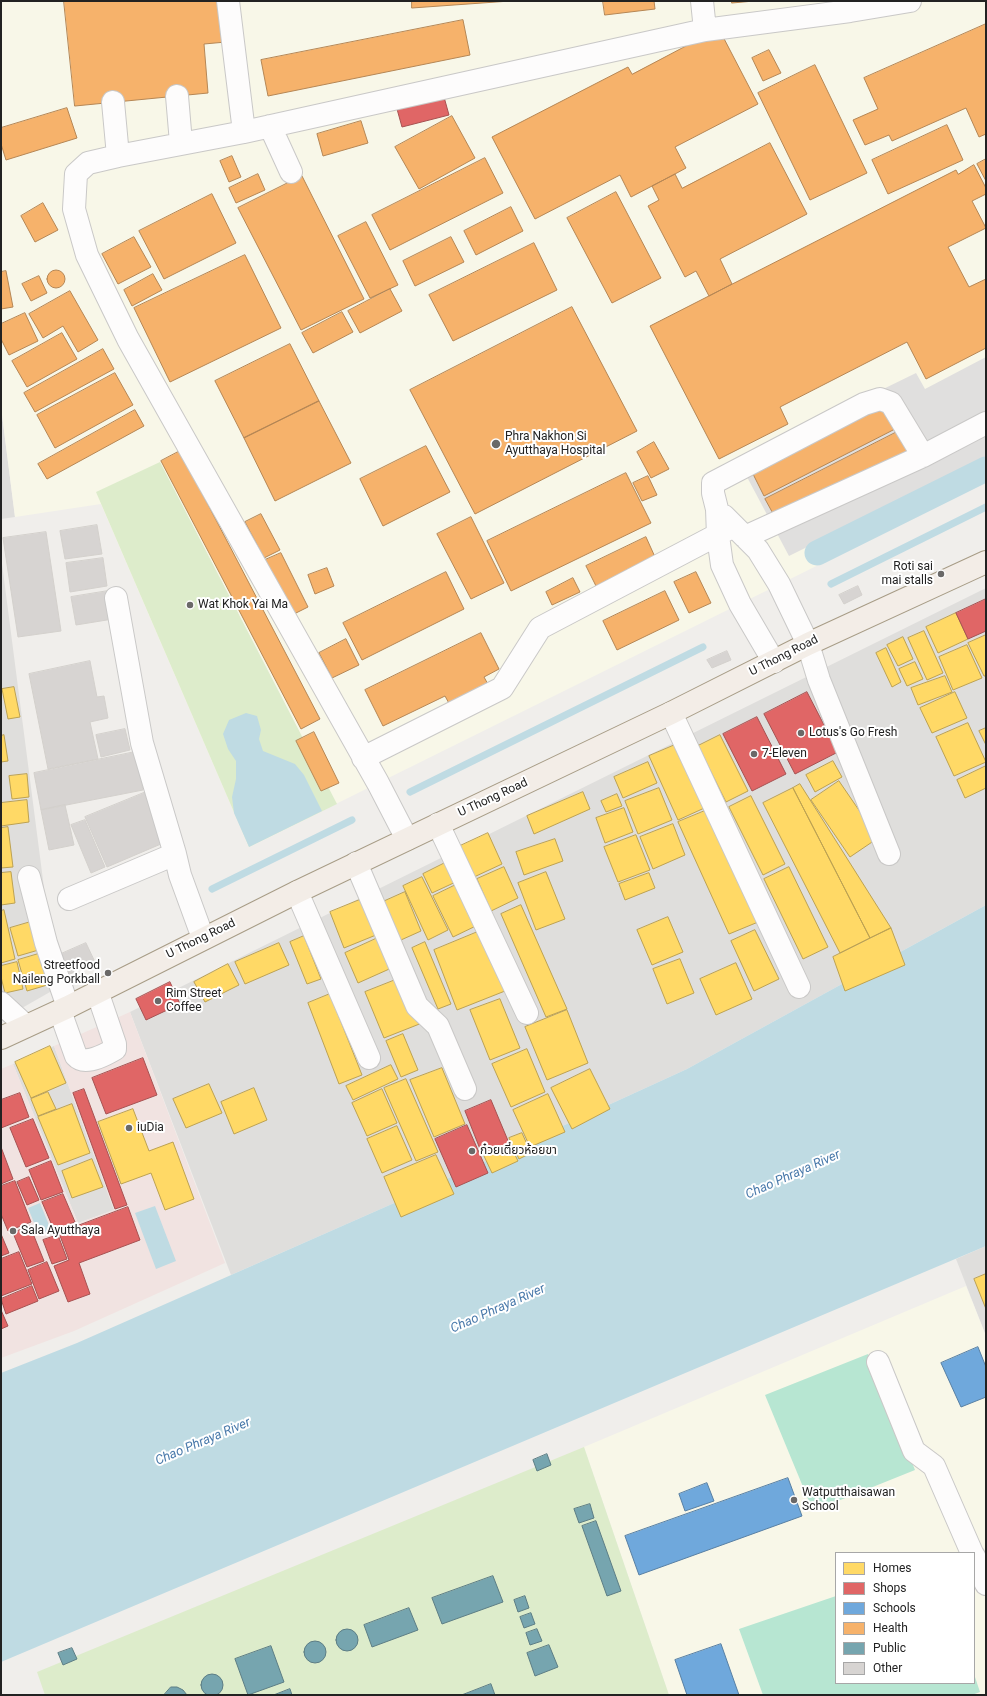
<!DOCTYPE html>
<html>
<head>
<meta charset="utf-8">
<style>
  body { margin:0 }
  #map { position:relative; width:987px; height:1696px; overflow:hidden; background:#f0eeeb; font-family:Roboto,sans-serif }
  canvas { display:block }
  .frame { position:absolute; inset:0; border:2px solid #222; pointer-events:none }
  .legend { position:absolute; left:835px; top:1552px; width:140px; height:132px; box-sizing:border-box; background:#fff; border:1px solid #a7a7a7; margin:0; padding:5px 7px; list-style:none; font-size:12px; color:#222 }
  .legend li { display:flex; align-items:center; gap:8px; height:20px }
  .legend b { width:20px; border:1px solid #a7a7a7 }
</style>
</head>
<body>
<div id="map">
<canvas width="987" height="1696"></canvas>
<div class="frame"></div>
<ul class="legend">
<li><b style="height:11px;background:#ffd966"></b>Homes</li>
<li><b style="height:11px;background:#e06666"></b>Shops</li>
<li><b style="height:11px;background:#6fa8dc"></b>Schools</li>
<li><b style="height:11px;background:#f6b26b"></b>Health</li>
<li><b style="height:11px;background:#76a5af"></b>Public</li>
<li><b style="height:11px;background:#d7d4d2"></b>Other</li>
</ul>
</div>
<script>
const g = document.querySelector('canvas').getContext('2d');
g.lineJoin = 'round';
function fillPath(path, color) { g.fillStyle = color; g.fill(path, 'evenodd'); }
function stroke(path, color, width, dash) { g.strokeStyle = color; g.lineWidth = width; g.lineCap = dash ? 'butt' : 'round'; g.setLineDash(dash || []); g.stroke(path); }
function label(font, color, halo, rows, align = 'center') {
  g.font = font + ' Roboto,"Noto Sans Thai",sans-serif'; g.lineWidth = 4; g.setLineDash([]); g.textBaseline = 'middle'; g.strokeStyle = halo; g.fillStyle = color; for (const [text, x, y, turn = 0] of rows) {
    g.save(); g.translate(x, y); g.rotate((+turn || 0) * Math.PI / 180); g.textAlign = isNaN(turn) ? turn : align; if (halo) g.strokeText(text, 0, 0); g.fillText(text, 0, 0); g.restore();
  }
}
const residential = new Path2D(`
  M1,407L15,517L1,519Z
  M1,556L57,988L1,1020Z
  M986,588V905L687,1069L392,1204L231,1275L130,1012Z
  M54,1046L114,1210L78,1223L13,1064Z
  M986,1246V1336L956,1259Z`);
const commercial = new Path2D(`
  M130,1012L225,1263L74,1331L1,1358V1069L13,1064L78,1223L114,1210L54,1046Z`);
const education = new Path2D(`
  M1,1H986V482L249,847L101,504L15,517L1,407Z
  M966,1286L986,1336V1695H669L584,1447ZM836,1553H974V1683H836Z`);
const grass = new Path2D(`
  M160,462L337,804L249,847L96,492Z
  M584,1447L669,1695H495L491,1684L462,1695H292L290,1689L274,1695H45L37,1672Z`);
const pitch = new Path2D(`
  M868,1354L915,1470L813,1511L765,1395Z
  M836,1596V1683H974V1674L980,1692L972,1695H763L739,1629Z`);
const parking = new Path2D(`
  M986,357V458L789,556L738,460L916,373L925,389Z`);
const water = new Path2D(`
  M246,713L257,716L261,730L259,739L263,751L295,764L304,775L322,811L249,847L234,813L232,797L236,779V761L228,749L223,734L229,720Z
  M986,905V1246L1,1662V1373L77,1343L392,1204L687,1069Z
  M40,1203L51,1230L39,1235L28,1208Z
  M155,1206L176,1261L156,1269L135,1213Z`);
const homes = new Path2D(`
  M956,613L968,639L938,653L926,627Z
  M924,631L943,673L927,680L908,638Z
  M986,635V676H984L968,643Z
  M903,637L913,659L898,666L887,645Z
  M967,645L982,678L953,690L939,657Z
  M886,648L901,682L892,687L876,653Z
  M915,662L923,679L907,686L899,669Z
  M945,676L952,692L918,705L911,688Z
  M14,687L20,717L8,719L2,689Z
  M955,692L967,718L932,733L920,708Z
  M968,723L986,762L954,776L936,737Z
  M986,728V745L979,731Z
  M4,735L8,761L1,762V736Z
  M720,735L748,791L726,802L698,746Z
  M682,742L711,805L678,820L649,756Z
  M833,761L842,777L815,792L806,775Z
  M648,762L657,783L623,798L614,777Z
  M986,766V788L965,798L957,780Z
  M27,774L29,797L12,799L9,776Z
  M839,781L878,838L850,857L811,800Z
  M800,784L891,928L870,938L793,788Z
  M659,788L672,820L638,834L625,801Z
  M793,788L870,938L840,953L763,803Z
  M583,792L590,809L534,834L527,816Z
  M617,794L622,806L606,812L601,801Z
  M751,796L785,864L763,875L729,807Z
  M27,800L29,822L1,826V803Z
  M624,808L633,832L605,843L596,818Z
  M712,808L763,920L729,934L678,822Z
  M673,824L685,855L653,869L640,837Z
  M8,827L13,867L1,868V828Z
  M488,833L502,864L474,877L460,846Z
  M636,835L650,870L618,882L604,847Z
  M555,839L563,861L524,875L516,852Z
  M451,860L460,880L432,893L423,874Z
  M504,867L518,898L491,911L477,879Z
  M789,867L828,947L803,959L764,879Z
  M11,872L15,903L1,905V873Z
  M546,872L565,919L536,930L518,883Z
  M649,873L655,888L625,900L619,884Z
  M422,877L448,930L428,940L403,886Z
  M462,882L482,923L453,937L433,896Z
  M405,892L421,931L392,944L376,905Z
  M362,899L376,935L344,948L330,912Z
  M521,905L567,1009L546,1017L501,914Z
  M4,910L15,959L1,963V911Z
  M668,917L683,952L652,965L637,930Z
  M34,921L42,949L18,956L10,928Z
  M891,928L905,965L845,991L833,957Z
  M755,930L779,979L754,991L731,941Z
  M480,931L505,991L457,1010L434,950Z
  M304,936L321,979L307,984L290,942Z
  M382,936L396,966L358,983L345,953Z
  M425,942L451,1004L438,1009L412,948Z
  M279,943L289,965L245,984L235,962Z
  M45,952L54,983L27,991L18,960Z
  M680,959L694,993L667,1004L653,969Z
  M17,962L23,989L5,993L1,977V966Z
  M736,963L752,999L716,1015L700,979Z
  M228,964L239,985L205,1002L194,982Z
  M403,977L422,1023L384,1038L365,992Z
  M330,994L362,1075L339,1084L308,1003Z
  M500,999L520,1048L490,1060L470,1010Z
  M567,1010L588,1063L547,1080L525,1027Z
  M403,1034L418,1070L401,1077L386,1041Z
  M50,1046L66,1083L31,1098L15,1062Z
  M527,1049L545,1092L511,1107L492,1064Z
  M391,1065L398,1079L353,1100L346,1086Z
  M442,1068L465,1124L434,1137L410,1080Z
  M590,1069L610,1109L572,1129L551,1088Z
  M406,1079L438,1152L416,1161L384,1088Z
  M209,1084L222,1113L186,1128L173,1099Z
  M254,1088L267,1120L234,1134L221,1102Z
  M382,1089L397,1123L367,1136L352,1103Z
  M48,1092L56,1109L38,1116L31,1099Z
  M548,1094L565,1132L530,1147L513,1110Z
  M72,1104L90,1153L58,1165L38,1117Z
  M133,1109L149,1151L173,1142L194,1199L165,1210L151,1173L121,1184L98,1122Z
  M397,1126L412,1160L382,1173L367,1139Z
  M522,1133L531,1153L519,1159L509,1138Z
  M510,1145L518,1161L492,1173L484,1156Z
  M436,1155L454,1194L401,1217L384,1177Z
  M92,1159L103,1187L72,1198L62,1171Z
  M986,1274V1309L974,1279Z`);
const shops = new Path2D(`
  M444,97L449,115L402,127L397,109Z
  M986,599V631L968,639L956,613Z
  M807,692L838,752L795,774L764,714Z
  M757,717L786,774L752,791L723,734Z
  M170,982L180,1004L146,1020L136,999Z
  M143,1058L157,1095L106,1114L92,1078Z
  M84,1089L127,1205L115,1209L73,1093Z
  M20,1093L29,1117L1,1128V1100Z
  M491,1100L509,1143L482,1154L465,1111Z
  M33,1119L49,1158L26,1167L10,1128Z
  M467,1125L488,1173L456,1187L435,1139Z
  M1,1147L13,1179L1,1184Z
  M51,1161L63,1192L41,1200L29,1170Z
  M29,1177L39,1200L27,1205L17,1182Z
  M15,1181L31,1222L8,1231L1,1214V1186Z
  M63,1194L75,1222L54,1230L42,1202Z
  M128,1207L140,1240L79,1263L90,1294L68,1302L54,1266L69,1260L59,1233Z
  M30,1226L44,1261L27,1267L13,1233Z
  M1,1234L9,1253L1,1256Z
  M58,1235L67,1259L52,1264L43,1240Z
  M19,1252L32,1284L1,1296V1259Z
  M47,1262L59,1291L39,1299L28,1270Z
  M32,1286L38,1301L6,1314L1,1299Z
  M1,1310L8,1326L1,1329Z`);
const schools = new Path2D(`
  M978,1347L986,1367V1397L961,1407L941,1363Z
  M788,1478L802,1516L639,1575L625,1536Z
  M707,1483L714,1501L685,1511L679,1494Z
  M721,1644L739,1695H687L675,1660Z`);
const health = new Path2D(`
  M64,1H222L226,42L204,44L208,93L75,106Z
  M412,1H510L412,8Z
  M603,1H654L655,9L605,15Z
  M732,1H754L732,3Z
  M463,20L470,55L268,96L261,60Z
  M986,24V134L979,137L966,108L892,141L889,135L865,145L853,120L878,109L864,78Z
  M719,29L758,104L675,147L686,168L675,174L631,197L620,175L535,219L492,137L628,67L632,74Z
  M769,50L781,73L763,81L752,58Z
  M815,65L867,173L810,200L758,93Z
  M67,108L77,138L6,160L1,144V128Z
  M452,116L475,158L419,189L395,147Z
  M361,121L368,143L323,156L317,134Z
  M947,125L963,160L888,194L872,160Z
  M770,143L807,214L720,259L732,284L709,296L696,271L685,277L648,206L659,200L652,186L675,174L682,188Z
  M232,156L241,177L229,182L220,161Z
  M485,158L503,193L390,250L372,215Z
  M986,159V181L977,164Z
  M974,165L986,188V194L972,201L986,228L948,247L969,287L986,279V348L926,379L907,342L780,407L788,424L719,459L650,326L956,170L958,174Z
  M258,174L265,190L236,203L229,188Z
  M302,176L364,299L301,330L238,208Z
  M616,192L661,278L612,303L567,218Z
  M212,194L236,243L164,279L139,231Z
  M43,203L58,230L35,242L21,216Z
  M511,207L523,231L476,255L464,231Z
  M366,222L398,285L370,298L338,236Z
  M134,237L151,267L118,284L102,254Z
  M451,237L464,262L415,286L403,261Z
  M534,243L557,290L453,341L429,295Z
  M245,255L281,328L170,382L134,308Z
  M47 279a9 9 0 1 1 18 0a9 9 0 1 1-18 0Z
  M6,271L13,307L1,309V272Z
  M153,274L162,290L132,306L124,290Z
  M39,276L47,293L31,301L22,284Z
  M390,289L402,311L360,333L348,311Z
  M70,291L98,340L78,352L63,326L43,338L29,314Z
  M572,307L637,431L475,514L410,390Z
  M342,312L353,332L313,353L302,333Z
  M25,313L38,341L9,355L1,339V324Z
  M62,333L77,359L27,387L12,361Z
  M290,344L319,401L244,438L215,381Z
  M103,349L114,369L35,412L24,393Z
  M115,373L133,405L55,448L37,415Z
  M319,401L351,463L275,501L244,438Z
  M886,406L897,428L764,496L753,474Z
  M135,410L144,426L47,479L38,464Z
  M899,431L909,451L776,519L765,499Z
  M654,442L669,469L651,478L637,452Z
  M426,446L450,492L383,526L360,479Z
  M180,451L320,719L301,729L161,461Z
  M626,473L651,523L511,591L487,541Z
  M648,476L657,495L642,501L633,483Z
  M261,514L280,550L264,558L245,522Z
  M471,517L504,583L471,599L437,534Z
  M646,537L655,557L596,586L586,566Z
  M281,553L308,607L292,615L265,560Z
  M327,568L334,586L315,594L308,575Z
  M446,572L464,609L362,660L343,623Z
  M696,572L711,603L689,613L674,582Z
  M573,578L580,592L552,605L546,592Z
  M665,591L679,620L617,650L603,621Z
  M481,633L499,669L484,677L490,688L451,707L445,696L383,726L365,690Z
  M346,639L359,665L332,678L319,653Z
  M314,732L339,783L321,791L296,741Z`);
const public = new Path2D(`
  M547,1454L551,1465L537,1471L533,1460Z
  M590,1504L594,1518L579,1523L574,1509Z
  M596,1521L621,1591L607,1596L582,1526Z
  M493,1576L503,1602L442,1624L432,1598Z
  M525,1596L529,1608L518,1612L514,1600Z
  M409,1608L418,1630L372,1647L364,1625Z
  M531,1613L535,1624L524,1628L520,1617Z
  M537,1629L542,1641L530,1645L526,1633Z
  M336 1640a11 11 0 1 1 22 0a11 11 0 1 1-22 0Z
  M304 1652a11 11 0 1 1 22 0a11 11 0 1 1-22 0Z
  M549,1645L558,1667L535,1676L527,1653Z
  M271,1646L284,1682L248,1695L235,1659Z
  M72,1648L77,1659L63,1665L58,1653Z
  M201 1685a11 11 0 1 1 22 0a11 11 0 1 1-22 0Z
  M491,1684L495,1695H462Z
  M171,1687H177L183,1690L187,1695H164Z
  M290,1689L292,1695H274Z`);
const stream = new Path2D(`
  M831,584L986,507
  M410,792L703,647
  M212,889L352,820`);
const canal = new Path2D(`
  M817,553L986,469`);
const building = new Path2D(`
  M97,525L102,554L65,559L60,531Z
  M46,532L61,631L18,637L3,538Z
  M103,558L107,586L70,592L66,563Z
  M858,586L862,595L844,604L839,595Z
  M108,591L113,619L76,625L71,597Z
  M727,651L731,660L712,668L707,660Z
  M90,661L97,697L104,696L108,718L90,722L98,759L48,769L29,674Z
  M125,729L130,750L101,757L96,735Z
  M135,752L143,790L41,810L34,773Z
  M146,792L168,841L107,867L85,817Z
  M65,805L74,845L49,850L41,810Z
  M85,820L105,867L91,873L71,825Z
  M86,943L95,962L70,974L61,954Z`);
const minor = new Path2D(`
  M228,1L244,132
  M702,1L705,30
  M177,96L181,143
  M113,102L118,156
  M270,126L291,172
  M724,516L758,550L779,584L808,644L819,680L889,854
  M745,537L923,456L986,423
  M116,598L142,743L175,854L180,875L203,938
  M774,662L740,604L722,565L718,536L717,509L713,493V483L864,404L880,399L891,403L923,456
  M671,713L799,987
  M363,758L502,688L540,628L734,526
  M438,824L527,1013
  M407,839L378,783L128,339L87,255L74,209L76,174L88,163L118,156L244,132L705,30L850,11L910,1
  M356,863L417,1006L438,1026L465,1089
  M29,877L46,943L68,1007
  M297,892L369,1058
  M69,899L175,854
  M1,1003L26,1026
  M60,1011L76,1056C85,1066 105,1055 115,1049V1044L97,991
  M878,1362L914,1451L934,1466L972,1553
  M974,1556L986,1584`);
const major = new Path2D(`
  M1,1038L68,1007L297,892L671,713L808,644L986,562`);
const markers = [
  [496,444,5,"#6a6968"],
  [941,574,4,"#6a6968"],
  [190,605,4,"#6a6968"],
  [801,733,4,"#6a6968"],
  [754,754,4,"#6a6968"],
  [108,973,4,"#6a6968"],
  [158,1001,4,"#6a6968"],
  [129,1128,4,"#6a6968"],
  [472,1151,4,"#6a6968"],
  [13,1231,4,"#6a6968"],
  [794,1500,4,"#6a6968"]
];
const poiNames = [
  ["Phra Nakhon Si",505,437],
  ["Ayutthaya Hospital",505,451],
  ["Roti sai",933,567,"right"],
  ["mai stalls",933,581,"right"],
  ["Wat Khok Yai Ma",198,605],
  ["Lotus's Go Fresh",809,733],
  ["7-Eleven",762,754],
  ["Streetfood",100,966,"right"],
  ["Naileng Porkball",100,980,"right"],
  ["Rim Street",166,994],
  ["Coffee",166,1008],
  ["iuDia",137,1128],
  ["ก๋วยเตี๋ยวห้อยขา",480,1151],
  ["Sala Ayutthaya",21,1231],
  ["Watputthaisawan",802,1493],
  ["School",802,1507]
];
const streetNames = [
  ["U Thong Road",784,656,-27],
  ["U Thong Road",493,798,-25],
  ["U Thong Road",201,939,-26]
];
const waterNames = [
  ["Chao Phraya River",793,1175,-24],
  ["Chao Phraya River",498,1309,-24],
  ["Chao Phraya River",203,1442,-23]
];
fillPath(residential, '#dfdedc');
fillPath(commercial, '#f1e3e1');
fillPath(education, '#f8f7e8');
fillPath(grass, '#ddeccb');
fillPath(pitch, '#b7e6d2');
fillPath(parking, '#e0dfde');
fillPath(water, '#bfdbe3');
fillPath(homes, '#ffd966');
stroke(homes, '#bda252', 1);
fillPath(shops, '#e06666');
stroke(shops, '#a75252', 1);
fillPath(schools, '#6fa8dc');
stroke(schools, '#5880a4', 1);
fillPath(health, '#f6b26b');
stroke(health, '#b68755', 1);
fillPath(public, '#76a5af');
stroke(public, '#5d7e85', 1);
stroke(stream, '#bfdbe3', 7);
stroke(canal, '#bfdbe3', 25);
fillPath(building, '#d7d4d2');
stroke(building, '#d3d0cc', 1);
stroke(minor, '#c9c8c7', 24);
stroke(major, '#a79c86', 24);
stroke(minor, '#fdfcfc', 22);
stroke(major, '#f3ede7', 22);
for (const [x, y, r, color] of markers) { const dot = new Path2D(); dot.arc(x, y, r, 0, 2 * Math.PI); g.fillStyle = color; g.fill(dot); stroke(dot, '#fff', 1.5); }
label('12px', '#222', '#fff', poiNames, 'left');
label('12px', '#222', '#fff', streetNames);
label('italic 13px', '#4a7aab', '#fff', waterNames);
</script>
</body>
</html>
